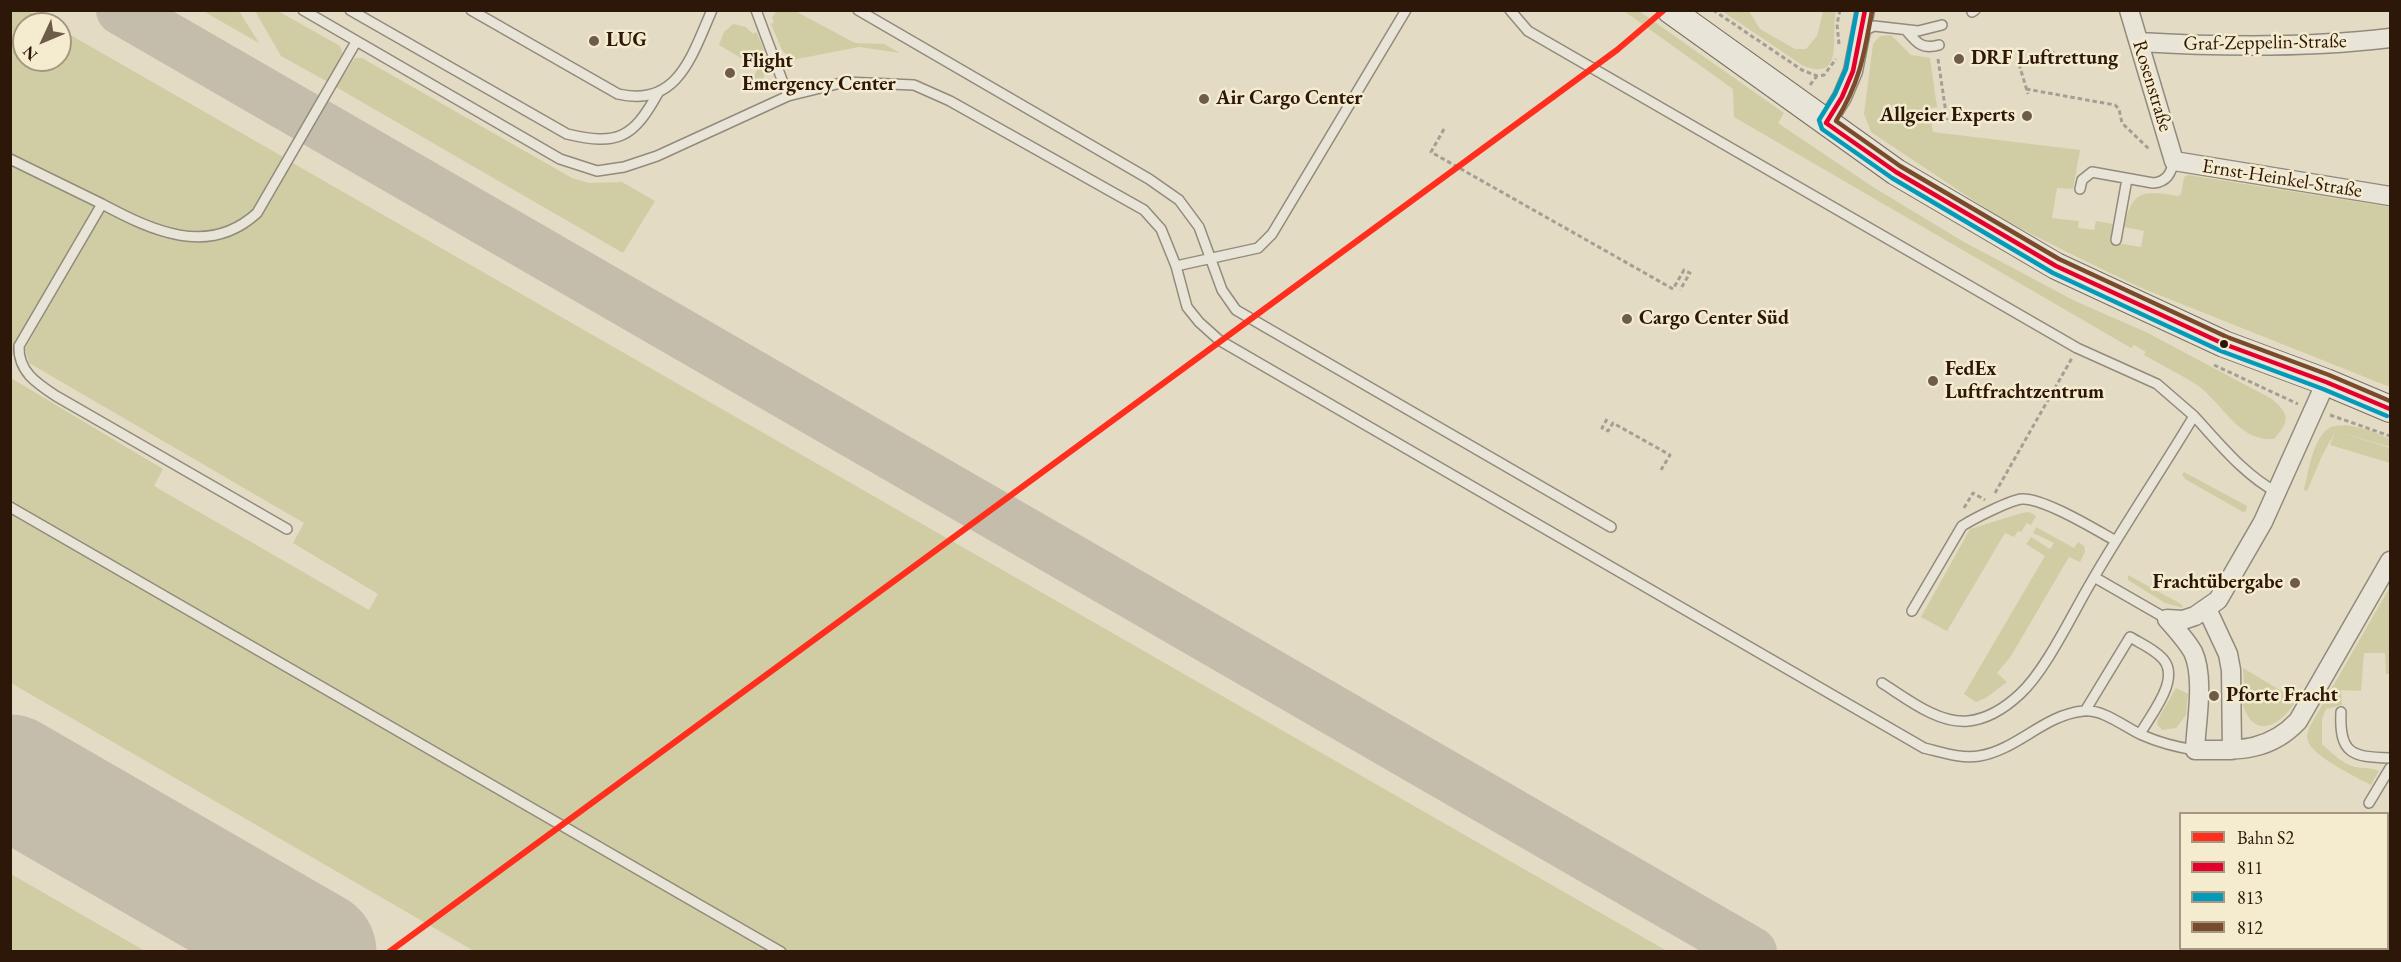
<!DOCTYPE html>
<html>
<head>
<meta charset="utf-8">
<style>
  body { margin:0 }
  #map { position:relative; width:2401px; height:962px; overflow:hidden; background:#e3dbc4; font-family:"EB Garamond",serif }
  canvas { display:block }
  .frame { position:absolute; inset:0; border:12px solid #2d1709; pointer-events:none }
  .legend { position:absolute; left:2179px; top:812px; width:210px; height:138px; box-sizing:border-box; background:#f5ecd0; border:2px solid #a59780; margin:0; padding:8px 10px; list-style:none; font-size:18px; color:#2d1709 }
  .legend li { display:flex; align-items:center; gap:12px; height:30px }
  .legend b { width:30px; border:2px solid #a59780 }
  .north { position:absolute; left:12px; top:12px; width:60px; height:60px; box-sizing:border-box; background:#f5ecd0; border:2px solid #a59780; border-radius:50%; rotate:226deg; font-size:16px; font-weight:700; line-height:24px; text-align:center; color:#2d1709 }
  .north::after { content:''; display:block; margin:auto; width:21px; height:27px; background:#6d5c4a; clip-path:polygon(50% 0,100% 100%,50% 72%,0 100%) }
</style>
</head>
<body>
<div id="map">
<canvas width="2401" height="962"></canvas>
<div class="frame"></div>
<ul class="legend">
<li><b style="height:8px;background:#ff2e1d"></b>Bahn S2</li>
<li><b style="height:8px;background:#e4002b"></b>811</li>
<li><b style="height:8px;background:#049aba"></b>813</li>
<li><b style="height:8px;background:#7a4b2a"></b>812</li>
</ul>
<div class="north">N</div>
</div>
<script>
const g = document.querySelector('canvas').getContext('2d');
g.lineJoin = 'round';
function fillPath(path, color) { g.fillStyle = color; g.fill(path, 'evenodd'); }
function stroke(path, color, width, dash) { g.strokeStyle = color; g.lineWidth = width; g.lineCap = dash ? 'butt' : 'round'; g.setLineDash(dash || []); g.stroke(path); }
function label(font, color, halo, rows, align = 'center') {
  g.font = font + ' "EB Garamond",serif'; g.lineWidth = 5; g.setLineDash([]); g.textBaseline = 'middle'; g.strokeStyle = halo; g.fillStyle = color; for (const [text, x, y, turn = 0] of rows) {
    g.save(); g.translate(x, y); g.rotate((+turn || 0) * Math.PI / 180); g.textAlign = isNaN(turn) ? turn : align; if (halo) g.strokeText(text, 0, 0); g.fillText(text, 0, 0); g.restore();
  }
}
const green = new Path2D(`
  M10,11H28L51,24H24V60H60V29L285,158C275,175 266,196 253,210C232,235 190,233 160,228L11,153Z
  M203,11H239L259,43Z
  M255,11H278L340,46L343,55L328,82L281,56Z
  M777,11H795L855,43L884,44L900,53L859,47L792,60L782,50L771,24L774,22L772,17Z
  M1624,11H1639L1784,113L1778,123L1873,187L1964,242L2075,301L2146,332L2272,399C2290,415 2290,421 2274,439C2238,442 2223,403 2197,385C2180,374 2161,365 2144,355L2146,352L2134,345L2131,348L1734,117L1733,89Z
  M1722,11H1749L1760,29L1795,49H1806L1817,36L1823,11H1836C1830,35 1846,84 1802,65Z
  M733,24L746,27L753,34L756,32C766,51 770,66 760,86L752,80L758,68L719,45L724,32Z
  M1891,35L1911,55L1930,58L1937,107L1929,109L1933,132L2080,150L2073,189L2057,188L2052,218L2079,221L2078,228L2094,230L2096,221L2113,224L2110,242L2141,247L2144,231L2124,227C2132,190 2143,190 2178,196L2181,194L2184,177L2188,175L2390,207V387L2139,287L2065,251L2000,218L1871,132L1864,114L1873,44L1880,36Z
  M355,58H362L572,178L589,183L622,182L655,201L623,253L336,87Z
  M291,162L1667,951H788L11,503V378L163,469L154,486L369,610L378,594L293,543L304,523L29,363L25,349L104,209C124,220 144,233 167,239C194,245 243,238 262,214C273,199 282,179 291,162Z
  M11,163L96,205L11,358Z
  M2347,425L2369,430L2390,439V447L2336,431L2390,448V463L2330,445L2335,432L2322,456L2307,491L2304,490C2308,473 2313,438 2329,428C2334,425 2341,426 2347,425Z
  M2184,472L2247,506L2246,511L2243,512L2185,479L2182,474Z
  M11,511L775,951H474L11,683Z
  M2029,512L2036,516L2031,525L2027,523L2021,532L2018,531L2014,537L2005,533L1947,631L1921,617L1970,529L2022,513Z
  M2036,527L2074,548L2078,542L2084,546L2085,552L2080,562L2069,557L2011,656L1997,673L2007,682L1986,698L1976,702L1964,694L2045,556L2026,544L2031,537L2050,549L2054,543L2033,533Z
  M2128,575L2181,604L2183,608L2165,603L2128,580Z
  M2390,587V674H2386L2385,653H2364L2361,691L2341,690L2342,705L2326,709L2322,719V744C2331,752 2342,764 2355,767C2364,769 2371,767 2379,771L2371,785C2356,777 2312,756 2308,741C2306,736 2308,731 2310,726Z
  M2243,668L2293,698L2294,704C2267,742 2243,728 2239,686L2244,685Z
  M2176,688L2188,694L2186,715L2176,728L2162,730L2157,724L2158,719Z
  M10,874H11L145,951H11Z`);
const taxiway = new Path2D(`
  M121,10L1752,952`);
const runway = new Path2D(`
  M10,776L315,952`);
const path = new Path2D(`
  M1713,10L1802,70L1817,76L1824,75L1836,59
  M1839,44L1837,24L1840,10
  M2050,53L2055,52
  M1938,59L1947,120
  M2019,64L2028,94
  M1810,85L1817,76
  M2026,89L2115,105L2119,109L2122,123L2150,150
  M1444,129L1431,152L1673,289L1684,270L1690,273L1680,290
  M2214,365L2298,404
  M2330,415L2390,436
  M1607,419L1602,428L1608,431L1613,423L1670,455L1661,470
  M1995,493L2072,358
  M1964,508L1973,493L1985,500`);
const service = new Path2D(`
  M303,10L560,159L597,171L624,167L657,156L788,96L845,82L914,85L950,101L1144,210L1161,229L1176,266L1187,307L1199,322L1219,340L1924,748C1941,752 1961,759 1979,756C2017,750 2044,715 2083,711C2104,709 2124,727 2142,735C2160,743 2176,747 2195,750
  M350,10L567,134C618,146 633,138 658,93
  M471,10L618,94C678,108 692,55 712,10
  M756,10L788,96
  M858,10L1149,179L1179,200L1199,227L1222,290L1236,310L1611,527
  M1510,10L1528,31L2077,348L2157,384L2194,416
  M1972,12L1975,10
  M1906,30C1917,43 1922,50 1939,45
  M1861,32L1874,26L1918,31L1942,25
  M10,159L102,204L19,346C18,371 36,383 56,396L287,529
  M2080,189L2082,180L2092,172L2153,183C2167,182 2171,173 2174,161
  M102,204C151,230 208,258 257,213L356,42
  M2116,240L2127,179
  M1176,266L1258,248L1272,234L1406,10
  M10,507L781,952
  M2094,577L2167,619
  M1912,611L1962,526C1973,519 2010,500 2022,499C2044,498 2096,530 2116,541
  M1882,683C1906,698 1938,724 1968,721C1988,719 2005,708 2020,694C2047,669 2073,612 2093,579C2125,524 2161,471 2194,416C2220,444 2244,475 2278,493
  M2085,711L2130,637C2140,643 2154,649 2162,658C2182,678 2151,714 2140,734
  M2341,712C2339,754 2352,757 2390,758
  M2369,803L2390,768`);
const minor = new Path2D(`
  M2129,10L2174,161L2390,196
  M2139,42C2223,47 2307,48 2390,38
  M1826,123L1842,97L1853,71L1865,10
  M2207,609L2228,654L2231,670L2232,750
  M2167,619C2176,629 2186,640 2193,652C2205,678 2196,723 2195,750C2235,750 2268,753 2298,721L2390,561
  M2167,619L2183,620L2195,616L2218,600L2263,522L2326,382`);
const secondary = new Path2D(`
  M1670,10L1896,172L2056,266L2224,344L2326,382L2390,409`);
const bus1 = new Path2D(`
  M1826,123L1896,172L2056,266L2224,344L2326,382L2390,409
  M1826,123L1842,97L1853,71L1865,10`);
const bus2 = new Path2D(`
  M1857,10L1846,69L1835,94L1819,120L1822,129L1892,178L2053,273L2221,351L2323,389L2387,416`);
const bus3 = new Path2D(`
  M1872,11C1864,55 1860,82 1836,121L1900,166L2059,259L2227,337L2329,375L2390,401`);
const rail1 = new Path2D(`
  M389,952L1617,50L1664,10`);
const markers = [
  [594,41,6,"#6d5c4a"],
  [1959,59,6,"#6d5c4a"],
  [730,73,6,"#6d5c4a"],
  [1204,99,6,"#6d5c4a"],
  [2027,116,6,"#6d5c4a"],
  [1627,319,6,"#6d5c4a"],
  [2224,344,5,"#2d1709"],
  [1933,381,6,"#6d5c4a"],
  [2295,583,6,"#6d5c4a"],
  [2214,696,6,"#6d5c4a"]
];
const poiNames = [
  ["LUG",606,41],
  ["DRF Luftrettung",1971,59],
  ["Flight",742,62],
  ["Emergency Center",742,85],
  ["Air Cargo Center",1216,99],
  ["Allgeier Experts",2015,116,"right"],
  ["Cargo Center Süd",1639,319],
  ["FedEx",1945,370],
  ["Luftfrachtzentrum",1945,393],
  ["Frachtübergabe",2283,583,"right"],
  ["Pforte Fracht",2226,696]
];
const streetNames = [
  ["Graf-Zeppelin-Straße",2265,43,-1],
  ["Rosenstraße",2152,86,73],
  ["Ernst-Heinkel-Straße",2282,179,9]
];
fillPath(green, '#d0cda4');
stroke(taxiway, '#c4bdac', 50);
stroke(runway, '#c4bdac', 123);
stroke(service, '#928b7c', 12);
stroke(minor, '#928b7c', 21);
stroke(secondary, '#787164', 28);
stroke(path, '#a49f94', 3, [4.5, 3]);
stroke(service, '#e8e4d8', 9);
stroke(minor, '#e8e4d8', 18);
stroke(secondary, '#e8e4d8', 26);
stroke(bus1, '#e4002b', 4.5);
stroke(bus2, '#049aba', 4.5);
stroke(bus3, '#7a4b2a', 4.5);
stroke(rail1, '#ff2e1d', 6);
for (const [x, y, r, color] of markers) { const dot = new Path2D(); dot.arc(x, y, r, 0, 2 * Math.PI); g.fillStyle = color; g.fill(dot); stroke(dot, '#f5ecd0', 2); }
label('bold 20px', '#2d1709', '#f5ecd0', poiNames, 'left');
label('20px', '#2d1709', '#f5ecd0', streetNames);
</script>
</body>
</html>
